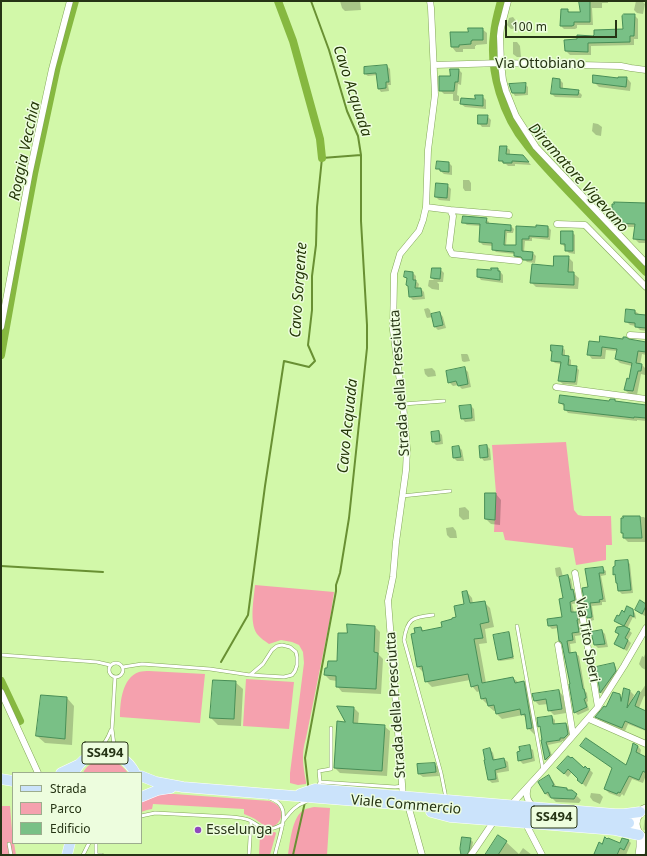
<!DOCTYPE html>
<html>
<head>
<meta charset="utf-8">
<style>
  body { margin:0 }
  #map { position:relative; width:647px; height:856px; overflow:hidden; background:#d2f8a9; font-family:"Noto Sans",sans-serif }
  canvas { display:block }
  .frame { position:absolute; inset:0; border:2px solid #263415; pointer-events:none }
  .legend { position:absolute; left:12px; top:772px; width:130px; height:72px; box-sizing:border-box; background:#edfdde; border:1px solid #9dad8e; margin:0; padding:5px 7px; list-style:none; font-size:12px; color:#263415 }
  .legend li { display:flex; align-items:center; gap:8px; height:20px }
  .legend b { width:20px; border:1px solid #9dad8e }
  .scale { position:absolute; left:505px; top:20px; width:112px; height:18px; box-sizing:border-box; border:2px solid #263415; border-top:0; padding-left:5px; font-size:12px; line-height:14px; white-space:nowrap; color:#263415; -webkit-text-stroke:3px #edfdde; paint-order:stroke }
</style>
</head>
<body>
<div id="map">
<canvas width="647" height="856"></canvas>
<div class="frame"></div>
<ul class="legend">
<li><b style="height:5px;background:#cbe3fb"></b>Strada</li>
<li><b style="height:11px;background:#f5a1ae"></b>Parco</li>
<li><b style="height:11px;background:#79c086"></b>Edificio</li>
</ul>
<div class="scale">100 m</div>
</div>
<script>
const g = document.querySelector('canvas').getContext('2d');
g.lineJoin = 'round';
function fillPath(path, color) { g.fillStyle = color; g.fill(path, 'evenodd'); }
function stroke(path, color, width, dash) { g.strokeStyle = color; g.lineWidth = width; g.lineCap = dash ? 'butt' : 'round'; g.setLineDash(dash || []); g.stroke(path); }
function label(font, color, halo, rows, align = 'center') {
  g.font = font + ' "Noto Sans",sans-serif'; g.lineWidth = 3; g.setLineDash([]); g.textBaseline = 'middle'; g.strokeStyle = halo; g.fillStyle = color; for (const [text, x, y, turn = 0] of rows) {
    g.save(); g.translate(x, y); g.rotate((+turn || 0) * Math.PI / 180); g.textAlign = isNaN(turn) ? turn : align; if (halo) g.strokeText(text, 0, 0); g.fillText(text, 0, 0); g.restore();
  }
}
const green = new Path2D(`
  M566,442L574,510L578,515L583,516H611L612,545H606V560L576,565L573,548L505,540L503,532H494L496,493L492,445Z
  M255,585L334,592L330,619L306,738C301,755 303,765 306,782V784L298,785L290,783V773L304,663L303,652L299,645L292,642L281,640L269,644C265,641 260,638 257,634C249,622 254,598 255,585Z
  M149,671L205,674L200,723L120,717C120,702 122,678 139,672C142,671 146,671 149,671Z
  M246,679L294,682L289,729L243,726Z
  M99,760C113,759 119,762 128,773H83C86,766 92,763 99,760Z
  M164,794H174L270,801C274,803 279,805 280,809C284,817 278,827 269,827C263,826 260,822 255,819C252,817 248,816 244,814V809L153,804L152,809L147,810L141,812V802L152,797Z
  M1,806H10L13,843H14L16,855H1Z
  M314,807L330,808L327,855H288C290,843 292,816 304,810C307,808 311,808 314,807Z
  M255,826C261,831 266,834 275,832L276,833L270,855H259L260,834L254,833Z`);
const shadow = new Path2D(`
  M340,1H360L361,10L345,11L342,8Z
  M585,1H608V3H602V8H592L593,25H577V28L575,29H564L561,26L567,10L571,13H581Z
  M636,1H642L645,4L643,14L637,13L634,10Z
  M634,15L638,19V39H634V45L591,46V55H570L566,51L578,40L624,30Z
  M513,17L516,21L517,28L511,29L507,25L509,18Z
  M482,29L487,33V44L476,45V46H475V49H463V52H456L452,47Z
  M513,42H517L520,46L521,57H517L513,54Z
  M387,66L390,69L391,85H388L389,91L381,92L379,89L377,75L368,76L365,74Z
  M459,70L462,73L461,85L458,84L457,95L459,96V101H454L453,100V94H444L440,90L450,77Z
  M604,78H627L631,83L630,91L599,87L594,82Z
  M560,80L563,83V90L578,91L582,95L581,98L555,97L552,94Z
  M525,84L528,87V95L515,96L513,93Z
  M482,96L486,100V109L465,107L461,104L476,100Z
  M487,116L491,120L490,127H482L479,123Z
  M593,123L598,124L602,127L601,136L596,135L592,131Z
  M542,130L546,136L540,140L538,138Z
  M506,147L510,150V155L523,156L531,165L515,164V166H508L506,164H504L500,160Z
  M449,163L452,166V175L444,174L438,169Z
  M463,180H469L471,183V191H465L463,188Z
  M447,185L451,189L450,201L439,200L436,197Z
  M646,204V243H639L634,238L636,227H619L613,221Z
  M486,219L489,222V224L511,226L514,229L513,233H507L506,246L516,247L517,227L537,228V226L548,227L551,230L550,240L532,238V241H525L524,252L533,253L536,256L535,263L527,262L525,260L518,259L515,256V254L496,252L493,249V246L483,245L480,242L481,226L467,225L463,222Z
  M572,232L575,235V254L569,253L566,250V247H565L562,244Z
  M568,257L573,262V273L579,278L578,289L536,287L531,282Z
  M440,269L444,273L443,282H437L439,284V290L432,289L428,286L429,280H434L432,278Z
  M498,269L503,275V283L481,280L478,276Z
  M406,272L413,273L416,276V281L419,284L418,289H421L424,292L425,299L413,300L410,297L408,280L405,277Z
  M428,308L430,310L431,315L440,313L443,317L446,328L438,330L435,327L433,317L427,318L426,316L424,309Z
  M635,311L639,314L646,316V331L640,330L636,326L630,325L626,321Z
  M629,340L646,343V355L642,354L640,365H642L646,369L645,375L641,374L637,395L629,394L625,390L630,380L632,366L620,363L616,359L617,351L606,350L605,359H592L589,355L600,343Z
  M562,347L565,350V357H568L571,360V366L576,367L579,370L577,385L563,384L559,381L561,364L555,363L552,360Z
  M461,354H467L468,355L470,361L464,362L462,361Z
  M432,368L435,371L436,376L428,377L425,374L424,369Z
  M464,368L468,372L471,387L462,389L458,385L453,386L449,382Z
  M615,400L617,402L646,406V421L637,420V421L568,413L565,409V407L560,403L610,402Z
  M471,406L474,409L475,421L465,422L462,418Z
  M439,432L442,435L443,444L436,445L433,442Z
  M487,446L490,449L491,460L484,461L481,457Z
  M459,447L462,450L464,461H457L454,458Z
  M486,494H496L501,500L500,525L491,524L486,519Z
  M465,507L469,511V519L463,520L459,516V508Z
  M624,517H644L646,519V530H645L646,542H628L624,538V534L622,533Z
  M453,527L456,531L457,538H450L447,535L446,528Z
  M627,561L630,564L633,593L622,594L619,591L618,585L617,583L616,576L614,574V567Z
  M560,567L561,569L563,577L568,576L571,579L573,591L576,594L578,603L572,604L574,613H577L580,616L581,623H580L582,635L575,636L576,643L570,644L571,653H575L579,656L585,691L587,693L588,701L587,702L589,710L578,715L575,712L563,644L558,628L552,629L549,626L563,618L564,599L560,576L557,577L556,575L555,568Z
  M602,568L606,571V575L601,576L606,602H602V605L592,606L594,620L591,621L588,618L583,589L589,588Z
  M467,592L472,598L473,604L484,602L490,608L494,627L485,629L487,643L479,644L486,683L513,678L519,683L524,682L529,688L537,733L534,734L528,728L527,719L523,715L502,719L496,713V711H494L488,706V704H487L482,699L480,691L477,692L472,686L470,680L432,687L426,681L423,672L418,667L416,634L421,628L425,632L444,628L457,618L465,605Z
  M646,605V615L645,616L639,613L636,610Z
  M632,610L635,613L636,619L633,617L627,629L632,633L628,640L631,643L627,651L618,646L615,643L619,635L616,632L625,627L618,623L615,620L625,613Z
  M375,627L380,632L379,655L383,659L381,694L342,692L337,686V681L330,680L325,675L328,669L338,662L348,634Z
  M602,631L605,634L608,647L598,648L595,645L593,632Z
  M508,633L510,634L514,659L500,661L499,660Z
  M646,651V670L642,668L639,664L642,656L644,657Z
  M614,665L616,667L617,673L603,694L601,693L597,667Z
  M235,682L243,689L241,726L218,725L211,718Z
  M646,684V697L644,696L639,708L646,712V731L628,724L625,731L600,720L597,717L607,709L619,695L623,699L625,689L630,691L634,695L632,700L638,692L640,693Z
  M559,691L563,696L566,713L554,715L549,710L548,704L539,705L534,700Z
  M67,698L74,706L72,745L45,743L37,736Z
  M354,708L359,713L358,724L384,726L390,731L387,776L340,773L335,768L346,723Z
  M552,717L555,720V725L566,724L569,727L571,737L567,741H562V742L548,745L553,758L549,762L546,760L542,741L541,728L539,726Z
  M634,745L638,746L641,750L640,755L646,758V775L643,783L632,779L624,796L622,794L620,797L609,793L605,789L626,767Z
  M529,747L533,750L535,761L523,764L519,760Z
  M490,749L493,753L495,761L504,759L508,762L509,771L497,773L499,782L492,783L489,780Z
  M434,764L438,767L439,776L423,777L419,774Z
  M558,768L588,770L589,769L593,773L586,787L582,783L580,779L572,772L568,777Z
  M549,777L553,781L557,788L567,789L576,795L581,800L579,803L556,802L551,797L550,798L545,793Z
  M591,793L600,794L603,797L600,804L593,801L590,797Z
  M498,837L506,842L519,854L523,848L532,855H486Z
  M470,839L473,842L471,854L470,855H462Z
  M628,840L631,843L626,855H597L595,853L602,845H621Z`);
const stream = new Path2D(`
  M1,566L103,572
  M221,662L248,615L265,486L284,361L309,367L315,361L308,345L312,310V276L316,245L317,207L322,158L361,155
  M308,788V784L305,758L336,591V585L340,573L349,518L367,348V325L361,221V155L358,136L347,111L329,50L311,1
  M293,855L305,802`);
const canal = new Path2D(`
  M278,1L293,41L320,139L322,158
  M501,1C498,12 495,22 494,34C489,71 503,116 527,145C541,163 557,179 572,195C597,221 621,246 646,272
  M1,355L17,265L34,174L57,66L75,1
  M1,681L20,721`);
const building = new Path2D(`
  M579,1H590V22H574V25L572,26H560L561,9H568V12H580Z
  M624,14H635L634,36H630V42L588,43V52L565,51L564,40L577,39V35L593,36L594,35V30L623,29L622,16Z
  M468,28H483V40H472V41H471V44L459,45V47H451L450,32H468Z
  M387,65L389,82H386V88L378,89L376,73L364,74V67Z
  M450,69H459L458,82H455L454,91H439V76H450Z
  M593,75L618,78V77H627L626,87L593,83Z
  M553,78L560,79V88L579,90L578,95L551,94Z
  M526,83L525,93H512L509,84Z
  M475,95H483V106L460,104L461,98L475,99Z
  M478,115H488L487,124H478Z
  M531,127H541L546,135L538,139Z
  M500,146H507L506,154L523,155L529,162L512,161V163H503V161H499Z
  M437,161L449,162V172L440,171V169H436Z
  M436,183L448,184L447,198L435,197Z
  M614,202L646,203V240L633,239L635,224L614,223L612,221V204H614Z
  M463,216L487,218L486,223L511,225V231L505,230L504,245H516V226L536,227V225L548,226V237L529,236V239H522V251L533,252L532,260H523L521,257L514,256V252L492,250V243L479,242L480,224L462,223Z
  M561,231H573V251H565V244H561Z
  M554,256H569L568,272H574V285L530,283L532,264L553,266Z
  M432,268H441L440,279L431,278Z
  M491,268H498V271H500V280L477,277V269L491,270Z
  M405,271L413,272V280H416L415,288H421L422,296L409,297L408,286L406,285L407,278L404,277Z
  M626,309L635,310V314L646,315V328L635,327V323L625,322Z
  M440,312L443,325L434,327L431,314Z
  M600,336L623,339V337H626L629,339L646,342V352L638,351L636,363L642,364L641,371H638L633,391L624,390L627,378L629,379L632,363L615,359L617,349L602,347L601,356L587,355L589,341L599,342Z
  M551,345L563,346L562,355L569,356L568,365L577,366L575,382L558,381L561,362L551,361L552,351H551Z
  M465,367L468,384L458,386L456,381L448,383L446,371Z
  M560,395L609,401L610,399H615V401L646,405V418L634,417V418L564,410V404L559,403Z
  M471,405L472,418L461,419L459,406Z
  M439,431L440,441L432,442L431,432Z
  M487,445L488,457L480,458L479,446Z
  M459,446L461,457L453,458L452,447Z
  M485,493H496L495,520L485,519Z
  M623,516H640L642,538H623V533H621V518H623Z
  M628,560L631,590L618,591L617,583H616L615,574L613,575V567L615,566V561Z
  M603,567L604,573H599L603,599L599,600L600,602L590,603L592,617L587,618L582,588L588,587L585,569Z
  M568,575L571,590L573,589L575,600L570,602L571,612H577L578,620H577L579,632L572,633L573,640L567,641L569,653L576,652L583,689H584L586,697V698L584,699L587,707L574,713L569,684H570L562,644L561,642L559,641L557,625L548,626L547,619L562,617L559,599L563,598L559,577Z
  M467,591L470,603L485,601L489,622L480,624L483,638L474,639L482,683L513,677L515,683L524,681L532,728L527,729L525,714L521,715L520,709L496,714L494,705L488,706L486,698L481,699L478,685L471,687L468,674L425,682L422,666L417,667L411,634L415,633L414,628L421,627L422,631L442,627L441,622L452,619V618L456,617L454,606L464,604L462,592Z
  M640,600L646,604V606L642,614L635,610Z
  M627,606L633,609L634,617L630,615L624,626L630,629L625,638L628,640L624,649L614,644L619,634L615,632L617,627L624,626L614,621L617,615L619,616L622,610L624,612Z
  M347,624L375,626L374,652L378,653L376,689L336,687V676L324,675L325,668H327L328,661H337L338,633H347Z
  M602,630L605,644L594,645L591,632Z
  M509,632L513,657L498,660L493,635Z
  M614,663L616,671L600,693L596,667Z
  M213,680L236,681L234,719L210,718Z
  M624,688L630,690L627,708L638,691L640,692L635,706L646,711V730L625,721L622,728L595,717L604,706L606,707L613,692L620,694L621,701Z
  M559,690L562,709L548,711L546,699L534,701L532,694Z
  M41,695L67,697L65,739L36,736Z
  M337,706L354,707L353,723L385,725L382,771L334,768L337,721L345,722Z
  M552,716L553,724L566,723L568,734L564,738H560V740L546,742L550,755L545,760L541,740H542L540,726L538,727L537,718Z
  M586,738L626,765L631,752L633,743L638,746L636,752L646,757V773L643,771L639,780L629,776L620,793L618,792L617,794L604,789L612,768L580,746Z
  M530,745L532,758L518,761L517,752L520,751L519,747Z
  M490,748L493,760L504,758L506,767L495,770L496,779L488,780L484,760H485L483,750Z
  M568,756L571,758L572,757L584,768L585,766L588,769L589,768L590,769L582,784L577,780L578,779L568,769L564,774L557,768Z
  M435,763L436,772L418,774L417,764Z
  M549,775L554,785L552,786L567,788V790H572L577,794L574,799L551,798L548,792L545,794L538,782Z
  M498,835L507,841L498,855H485Z
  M462,837L471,838L469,851L467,855H461L460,849Z
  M605,837L607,839L608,838L620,843L622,838L629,840L624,850L620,848L617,855H597L594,854L599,842L602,844Z`);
const primaryTunnel = new Path2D(`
  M629,823L646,825`);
const service = new Path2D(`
  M403,404L444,401
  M402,496L450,491
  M433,615C412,617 407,619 404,640L441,773L445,793L446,799
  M517,626L543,770
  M1,655L97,662L110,665
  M109 670a7 7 0 1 1 14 0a7 7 0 1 1-14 0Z
  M123,667L142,664L210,669L250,675L284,677L292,675L295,671L297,665V657L296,652L290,647L282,645L277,646L272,650L263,664L250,675
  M115,677L112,729L114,745L120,754
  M98,750C104,745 108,738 111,730
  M320,782L319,771L331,769V728
  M318,787L320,782L395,787L403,786
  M270,798C275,800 280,803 282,808C287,818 277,844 275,855
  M141,816L155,813L232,817C239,818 245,818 251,821C255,823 258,826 262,828C269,831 276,828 283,824
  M284,820C291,811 296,805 307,801
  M9,844L11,855
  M83,855L89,843
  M96,855V843
  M96,855H102
  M249,855L251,821`);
const minor = new Path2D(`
  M508,1L501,28L500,36L501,63L503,80L506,91L516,116L536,147L646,263
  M434,65L501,63L621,66L631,68L646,70
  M426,207L450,210L453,216L449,248L452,254L519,261
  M450,210L509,215
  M557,224L585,225L646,287
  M1,327L30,171L52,69L70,1
  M630,335L646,336
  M556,387L646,399
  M575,573L598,707
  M558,645L573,735
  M1,692L38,773
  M589,719L646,744
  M528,787C525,796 528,801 533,807
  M403,797L388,601L393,577L396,542L406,470L407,449L403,404L393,330L394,281V274L400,254L419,231L423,220L426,207L428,150L435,95L431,8L430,1
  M408,805L422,855
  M510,806L543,770L598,707L624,666L646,628
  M528,828L542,855
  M471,855L494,821`);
const secondary = new Path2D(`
  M646,809C631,815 632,833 646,839
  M640,855L641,847V837`);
const primary = new Path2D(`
  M61,773L80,764
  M74,773C87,745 122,747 135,773
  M141,776L156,782L183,787L629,823
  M1,779L13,781
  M300,794L315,789L615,814H624L640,812
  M141,797L158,790L171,788
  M431,812L450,817L615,830L639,835
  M67,855L70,843`);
const markers = [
  [198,830,4,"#8f4abe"]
];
const shields = [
  [105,753,46],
  [554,817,46]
];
const shieldNames = [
  ["SS494",105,753],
  ["SS494",554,817]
];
const streetNames = [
  ["Via Ottobiano",540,64],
  ["Strada della Presciutta",400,383,-94],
  ["Via Tito Speri",587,640,80],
  ["Strada della Presciutta",396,705,-94],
  ["Viale Commercio",406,805,5]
];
const poiNames = [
  ["Esselunga",206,830]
];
const waterNames = [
  ["Cavo Acquada",352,91,72],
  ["Roggia Vecchia",25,151,-78],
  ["Diramatore Vigevano",578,178,48],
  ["Cavo Sorgente",299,290,-86],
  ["Cavo Acquada",348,426,-84]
];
fillPath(green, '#f5a1ae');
fillPath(shadow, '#0003');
stroke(stream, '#699033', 2);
stroke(canal, '#86b840', 8);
fillPath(building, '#79c086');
stroke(building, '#488e57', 1);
stroke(primaryTunnel, '#b0d18b', 10, [10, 5]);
stroke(service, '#83a65a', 4);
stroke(minor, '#83a65a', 7);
stroke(secondary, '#83a65a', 10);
stroke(primary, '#fff', 11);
stroke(service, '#fff', 3);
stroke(minor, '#fff', 6);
stroke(secondary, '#fff', 9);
stroke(primary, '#cbe3fb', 10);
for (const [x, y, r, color] of markers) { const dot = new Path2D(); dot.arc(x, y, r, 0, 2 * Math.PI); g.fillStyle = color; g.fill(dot); stroke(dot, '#edfdde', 1.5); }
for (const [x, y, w] of shields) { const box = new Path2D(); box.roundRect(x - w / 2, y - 11, w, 22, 3); g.fillStyle = '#edfdde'; g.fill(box); stroke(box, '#263415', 1); }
label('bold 13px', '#263415', null, shieldNames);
label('14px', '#263415', '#edfdde', streetNames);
label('14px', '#263415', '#edfdde', poiNames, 'left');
label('italic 15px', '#243707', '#edfdde', waterNames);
</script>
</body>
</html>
